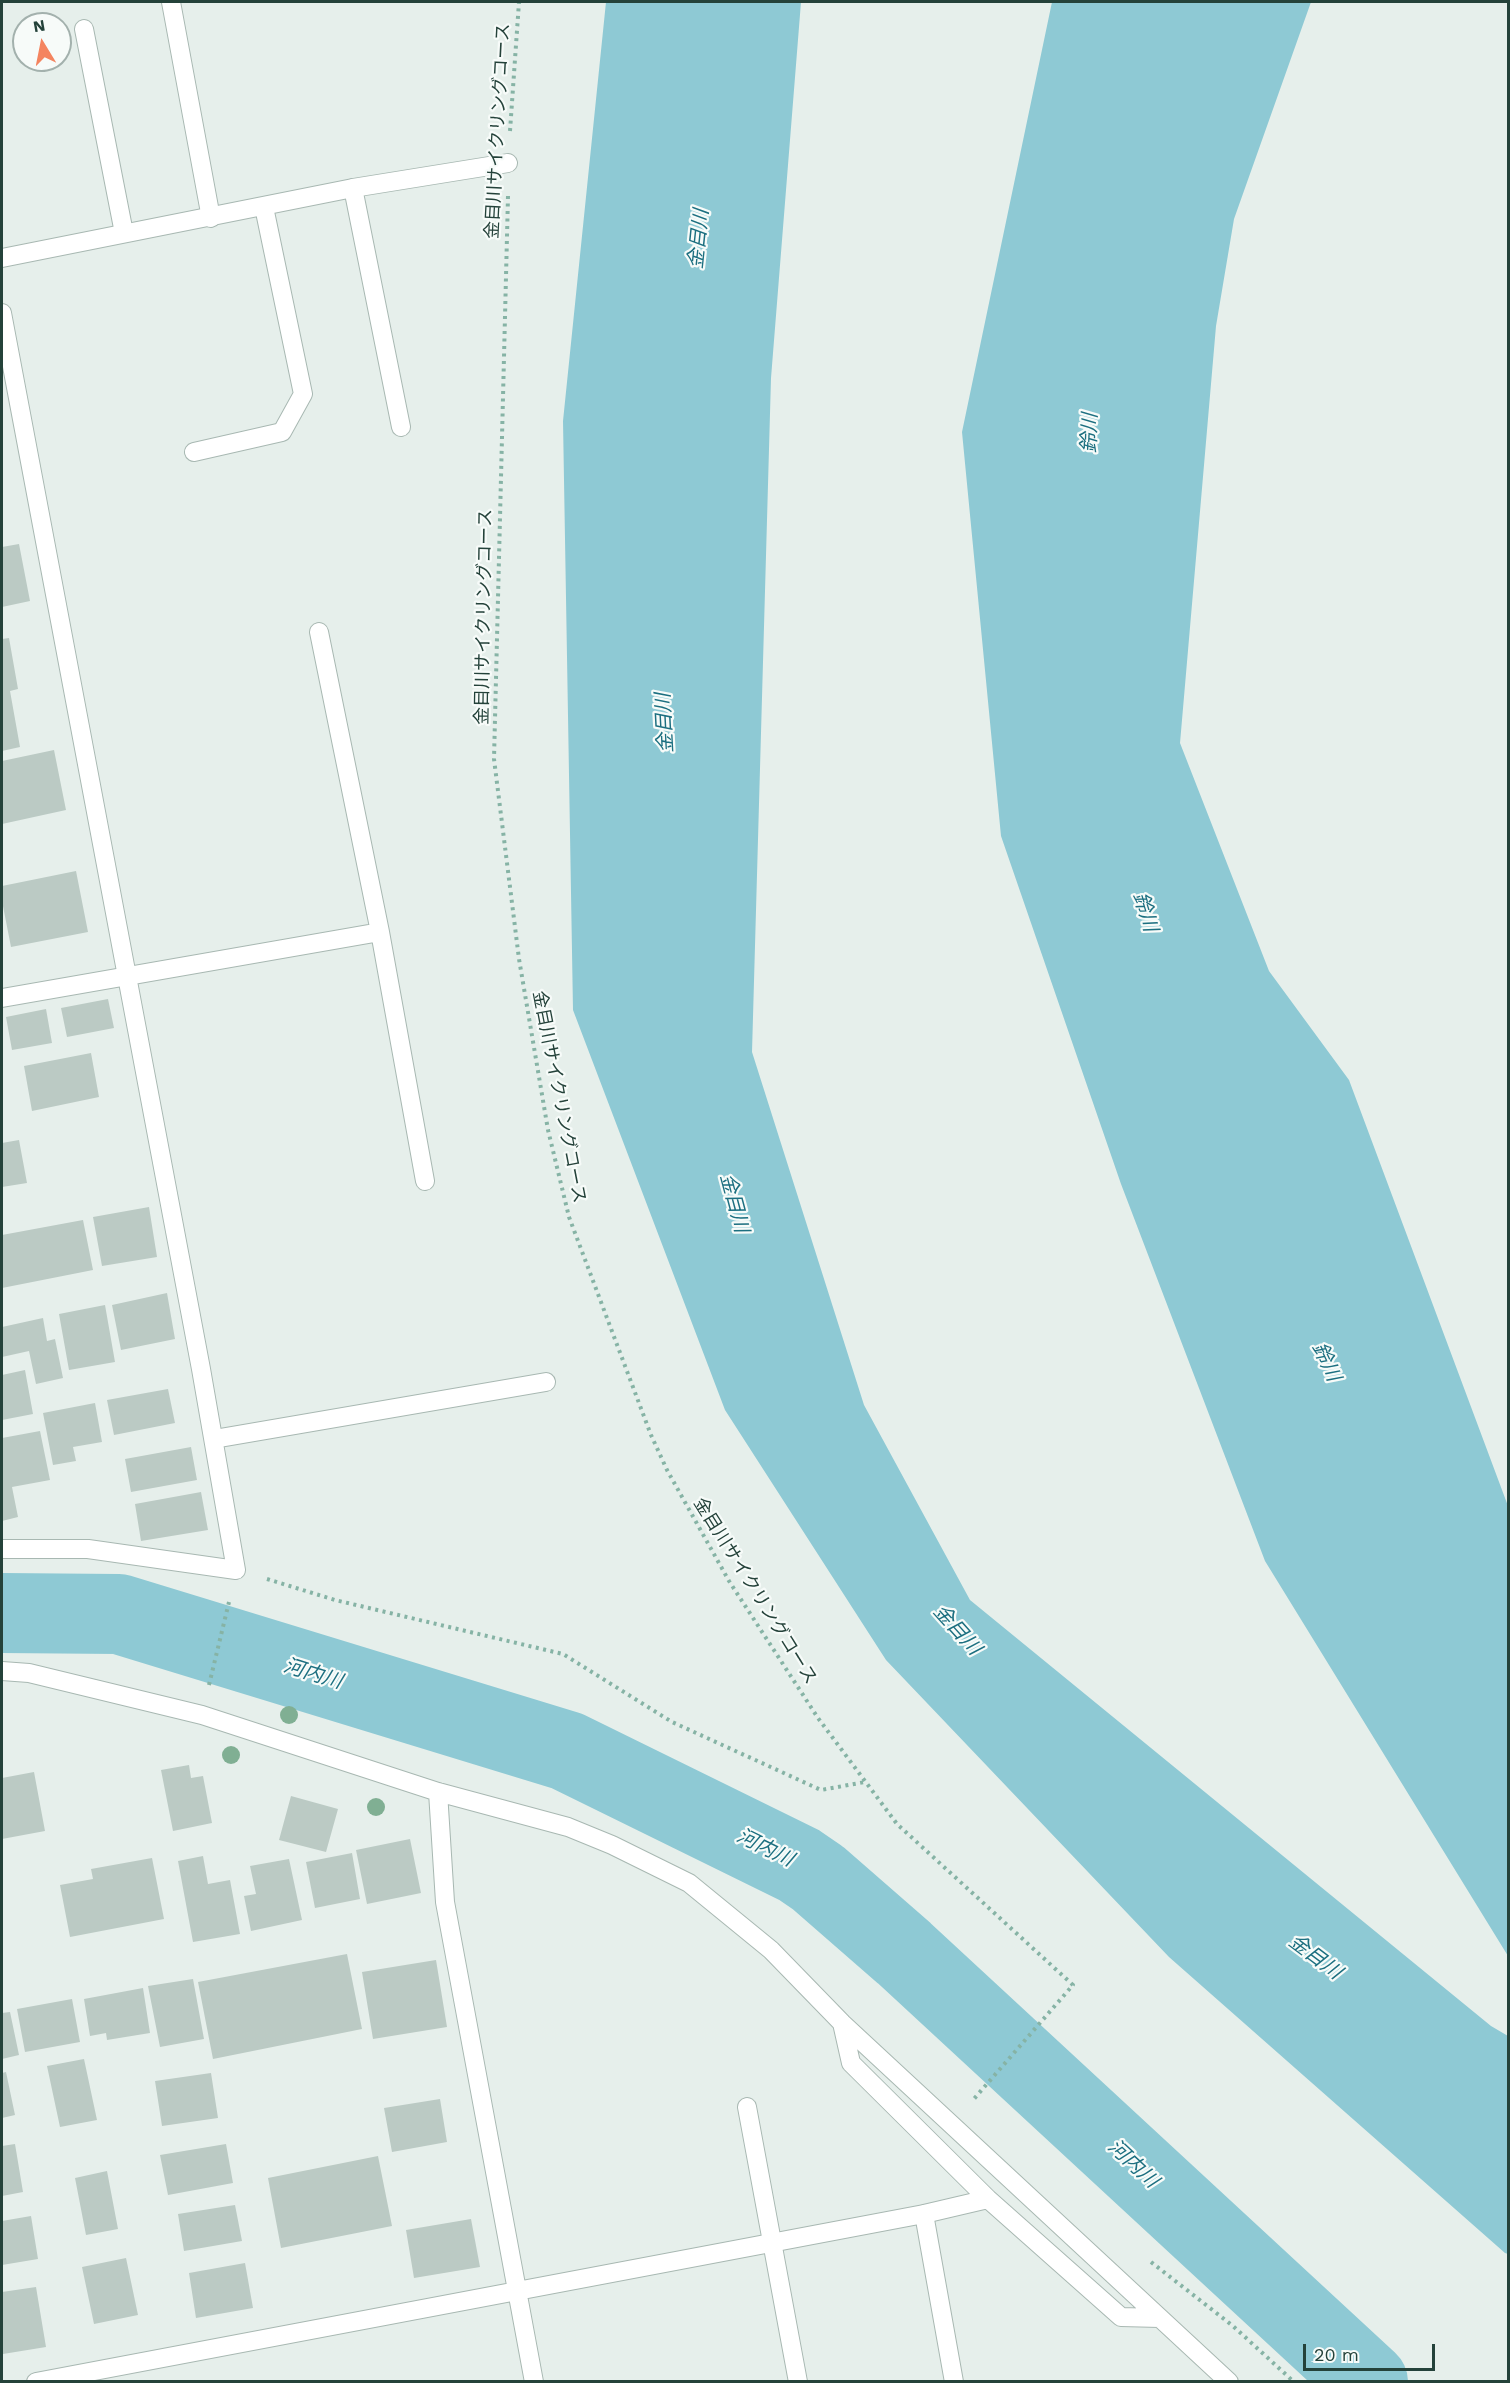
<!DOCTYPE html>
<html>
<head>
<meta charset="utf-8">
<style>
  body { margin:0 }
  #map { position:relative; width:1510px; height:2383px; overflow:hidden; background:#e6efeb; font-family:"Work Sans",sans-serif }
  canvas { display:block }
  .frame { position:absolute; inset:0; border:3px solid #24423a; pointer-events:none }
  .north { position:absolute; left:12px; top:12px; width:60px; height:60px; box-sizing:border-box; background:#f7fbf9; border:2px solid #a3b1ad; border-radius:50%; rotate:350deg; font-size:16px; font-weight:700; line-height:24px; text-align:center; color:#24423a }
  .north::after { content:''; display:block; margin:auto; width:21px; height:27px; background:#f4845f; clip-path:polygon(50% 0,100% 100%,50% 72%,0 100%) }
  .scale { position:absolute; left:1303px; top:2344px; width:132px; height:27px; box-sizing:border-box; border:3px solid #24423a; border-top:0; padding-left:8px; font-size:18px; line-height:21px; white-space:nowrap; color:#24423a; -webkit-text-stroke:4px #f7fbf9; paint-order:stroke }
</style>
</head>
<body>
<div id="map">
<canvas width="1510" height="2383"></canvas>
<div class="frame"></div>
<div class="north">N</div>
<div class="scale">20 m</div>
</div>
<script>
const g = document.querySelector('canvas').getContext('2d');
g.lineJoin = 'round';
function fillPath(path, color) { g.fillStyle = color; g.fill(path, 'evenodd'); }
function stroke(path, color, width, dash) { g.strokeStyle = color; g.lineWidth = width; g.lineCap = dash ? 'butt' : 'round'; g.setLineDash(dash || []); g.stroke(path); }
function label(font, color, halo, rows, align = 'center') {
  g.font = font + ' "Work Sans","Noto Sans JP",sans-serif'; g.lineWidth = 4.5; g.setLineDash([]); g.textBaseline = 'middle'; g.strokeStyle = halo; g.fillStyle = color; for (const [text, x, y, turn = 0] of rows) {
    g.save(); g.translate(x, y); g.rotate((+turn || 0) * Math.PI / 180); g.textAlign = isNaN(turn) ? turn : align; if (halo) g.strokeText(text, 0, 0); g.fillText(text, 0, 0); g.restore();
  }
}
const water = new Path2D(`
  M606,2H801L771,378L752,1052L864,1405L970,1600L1491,2026L1508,2036V2254L1505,2253L1169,1957L886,1660L725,1410L573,1010L563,421Z
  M1052,2H1311L1234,219L1216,326L1180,743L1269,971L1349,1080L1508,1506V1956L1265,1561L1121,1184L1001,836L962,432Z`);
const river = new Path2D(`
  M2,1613L119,1614L567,1751L799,1865L818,1878L904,1953L1368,2382`);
const building = new Path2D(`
  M19,544L30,601L2,607V547Z
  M9,638L18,689L10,691L20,747L2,751V639Z
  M54,750L66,810L2,824V761Z
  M76,871L88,932L11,947L2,901V886Z
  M108,999L114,1028L67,1037L61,1008Z
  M46,1009L52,1043L12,1050L6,1017Z
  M91,1053L99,1097L32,1111L24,1066Z
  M19,1140L27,1183L2,1187V1143Z
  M149,1207L157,1257L102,1266L93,1217Z
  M83,1220L93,1270L2,1288V1235Z
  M167,1293L175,1339L121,1350L112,1305Z
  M105,1305L115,1362L69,1370L59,1314Z
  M43,1318L47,1341L55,1339L63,1378L36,1384L29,1351L2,1357V1327Z
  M25,1370L33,1414L2,1420V1375Z
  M168,1389L175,1423L114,1435L107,1400Z
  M95,1403L102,1442L73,1447L76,1461L53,1465L43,1413Z
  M40,1431L50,1480L12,1487L18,1517L2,1521V1438Z
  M191,1447L197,1480L131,1492L125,1459Z
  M201,1492L208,1530L141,1541L135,1504Z
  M189,1765L191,1778L203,1776L212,1823L173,1831L161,1770Z
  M34,1772L45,1831L2,1839V1778Z
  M291,1796L338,1809L326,1852L279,1840Z
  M410,1839L421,1893L367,1904L356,1850Z
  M352,1853L360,1899L315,1908L306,1862Z
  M203,1856L208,1884L230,1880L240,1934L193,1942L178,1861Z
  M152,1858L164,1919L70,1937L60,1885L93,1879L91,1869Z
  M289,1859L302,1920L251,1931L244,1896L256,1894L250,1866Z
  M347,1954L362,2029L213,2059L198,1982Z
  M436,1960L447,2027L373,2039L362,1972Z
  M193,1979L204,2039L160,2047L148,1986Z
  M143,1988L150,2033L107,2040L106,2033L90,2036L84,1999Z
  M72,1999L80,2042L25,2052L17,2009Z
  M10,2012L19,2055L2,2059V2013Z
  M84,2059L97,2120L60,2127L47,2066Z
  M6,2072L15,2115L2,2118V2073Z
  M211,2073L218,2118L162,2126L155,2081Z
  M440,2099L447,2142L392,2152L384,2108Z
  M15,2144L23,2192L2,2196V2146Z
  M226,2144L233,2183L168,2195L160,2155Z
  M378,2156L392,2226L281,2248L268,2178Z
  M107,2171L118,2229L86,2235L75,2178Z
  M235,2205L242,2241L184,2251L178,2214Z
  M31,2216L38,2259L2,2265V2221Z
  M471,2219L480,2267L414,2278L406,2230Z
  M126,2258L138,2315L94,2324L82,2267Z
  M245,2263L253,2308L196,2318L189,2273Z
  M36,2287L46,2347L3,2354L2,2292Z`);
const path = new Path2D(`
  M510,131L519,2
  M508,196L494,759L519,959L548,1130L569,1217L651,1435L667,1470L729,1581L818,1718L897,1824L1073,1985L973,2100
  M267,1579L335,1600L563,1654L672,1722L821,1790L865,1782
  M209,1685L229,1602
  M1151,2262L1233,2326L1294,2382`);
const service = new Path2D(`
  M171,2L211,218
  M84,29L124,233
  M353,188L401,427
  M194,452L282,432L303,394L264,207
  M214,1439L546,1382
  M747,2107L798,2382
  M924,2214L954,2382`);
const minor = new Path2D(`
  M2,258L353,188L508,163
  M2,313L201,1369L236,1570L88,1549H2
  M319,632L380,932
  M2,998L380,932L425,1181
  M2,1671L29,1673L202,1715L438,1792L568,1827L612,1845L689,1883L771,1950L842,2023L1229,2382
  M438,1792L445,1902L534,2382
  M842,2023L851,2063L988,2199L1121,2317L1160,2318
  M36,2382L924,2214L988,2199`);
const trees = [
  [289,1715],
  [231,1755],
  [376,1807]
];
const streetNames = [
  ["金目川サイクリングコース",498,131,-87],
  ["金目川サイクリングコース",484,617,-89],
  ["金目川サイクリングコース",559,1097,79],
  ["金目川サイクリングコース",755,1591,58]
];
const waterNames = [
  ["金目川",699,239,-84],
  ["鈴川",1090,433,-88],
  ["金目川",665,723,-93],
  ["鈴川",1145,912,73],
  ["金目川",734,1203,75],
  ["鈴川",1326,1362,65],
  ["金目川",957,1630,48],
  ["河内川",313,1674,17],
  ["河内川",765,1848,26],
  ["金目川",1315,1957,37],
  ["河内川",1133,2164,43]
];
fillPath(water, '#8ec9d4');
stroke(river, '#8ec9d4', 80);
fillPath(building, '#bbcac4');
stroke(service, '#a8b8b2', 20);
stroke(minor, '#a8b8b2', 20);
stroke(path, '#86b3a5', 4, [3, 4.5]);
stroke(service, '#fff', 18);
stroke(minor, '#fff', 18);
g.fillStyle = '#80af93';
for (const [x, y] of trees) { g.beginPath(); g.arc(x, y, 9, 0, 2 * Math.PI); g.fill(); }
label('18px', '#24423a', '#f7fbf9', streetNames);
label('italic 20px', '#1c6f80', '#f7fbf9', waterNames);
</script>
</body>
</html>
